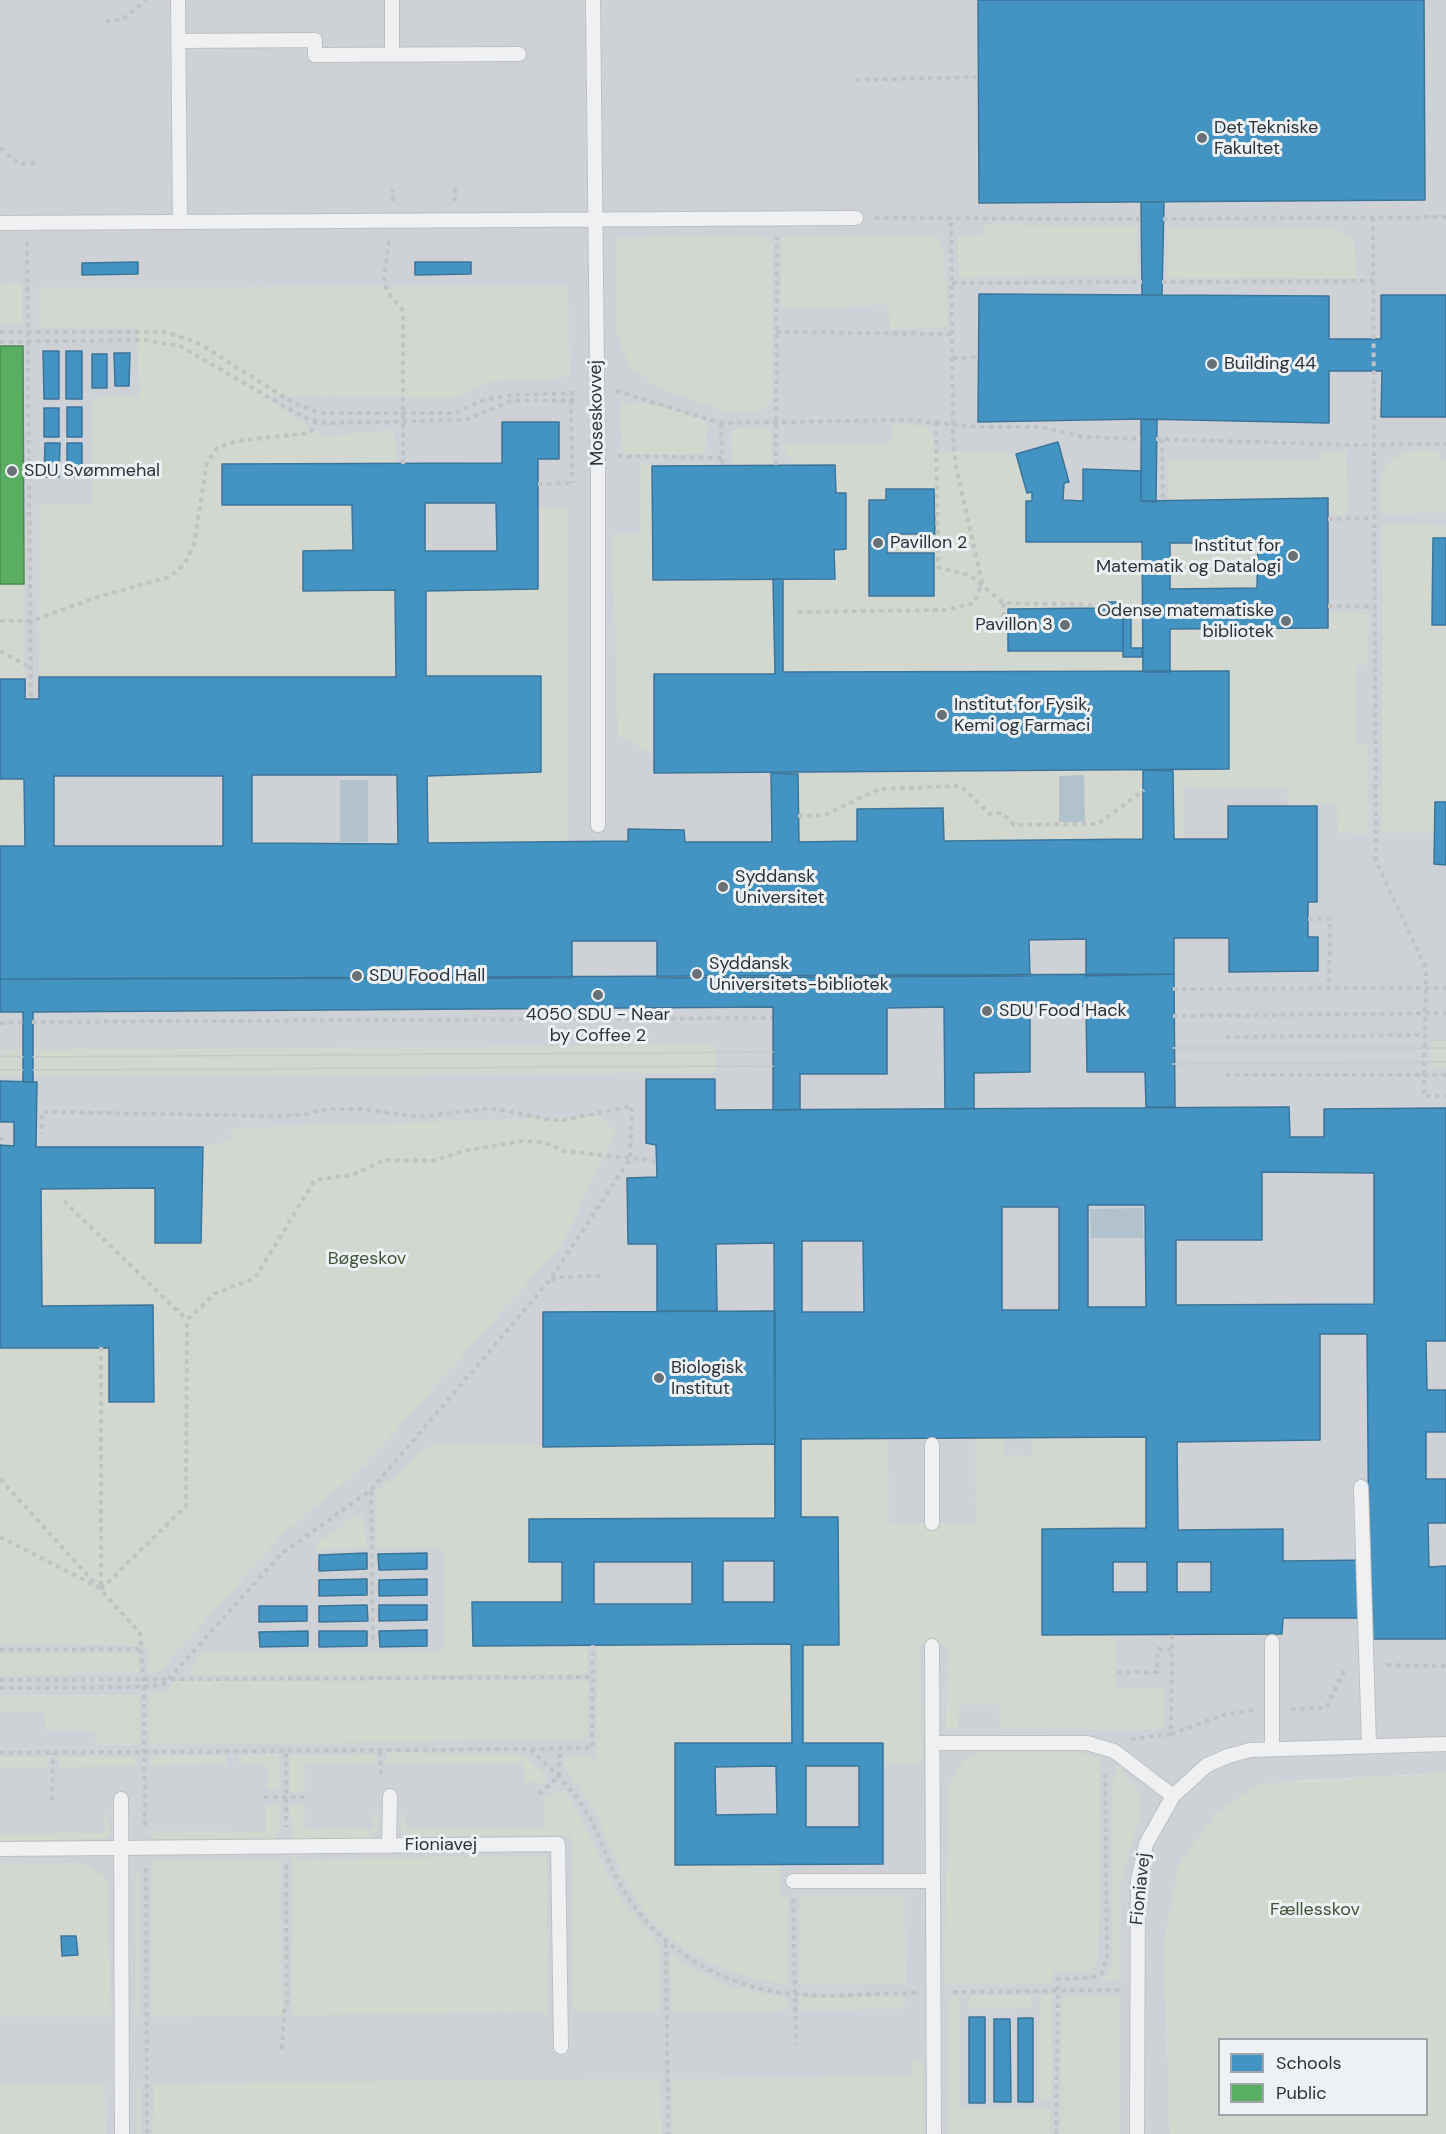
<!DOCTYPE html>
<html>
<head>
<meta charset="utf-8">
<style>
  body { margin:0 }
  #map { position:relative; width:1446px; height:2134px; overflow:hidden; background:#e0e2e4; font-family:"DM Sans",sans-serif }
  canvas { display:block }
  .legend { position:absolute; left:1218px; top:2038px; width:210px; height:78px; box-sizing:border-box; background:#edf1f4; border:2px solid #9fa5aa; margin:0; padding:8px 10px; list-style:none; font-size:18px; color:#29323a }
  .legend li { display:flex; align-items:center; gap:12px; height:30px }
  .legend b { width:30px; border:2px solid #9fa5aa }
</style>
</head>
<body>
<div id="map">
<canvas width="1446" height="2134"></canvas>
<ul class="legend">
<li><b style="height:16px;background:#4393c3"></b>Schools</li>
<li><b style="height:16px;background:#5aae61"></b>Public</li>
</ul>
</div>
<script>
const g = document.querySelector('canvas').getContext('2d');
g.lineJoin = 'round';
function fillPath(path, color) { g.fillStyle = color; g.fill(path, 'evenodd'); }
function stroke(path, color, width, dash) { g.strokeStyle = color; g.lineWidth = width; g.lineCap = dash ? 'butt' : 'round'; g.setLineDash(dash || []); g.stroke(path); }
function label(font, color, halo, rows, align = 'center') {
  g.font = font + ' "DM Sans",sans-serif'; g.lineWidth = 6; g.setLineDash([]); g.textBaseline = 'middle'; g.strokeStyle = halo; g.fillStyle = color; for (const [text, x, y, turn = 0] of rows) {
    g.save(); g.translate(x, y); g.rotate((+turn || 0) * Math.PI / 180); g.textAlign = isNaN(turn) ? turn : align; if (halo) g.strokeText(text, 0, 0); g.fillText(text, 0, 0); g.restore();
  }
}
const built = new Path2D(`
  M0,0H1446V1773L1295,1781L1164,1941L1170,2134H0Z`);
const green = new Path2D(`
  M985,225L1137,226V276L959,278L957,236L984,234Z
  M1167,227H1334L1354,240L1355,278H1168Z
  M934,235L940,239L945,257L948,327L890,330L889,305L781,308L782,237Z
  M763,237L772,244V402L760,412L724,411L659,388L631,368L616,333V238Z
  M22,282V325H0V283Z
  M568,286L570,377L491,382L454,398L266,397L322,436L394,430L395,464L222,465V505H352L353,550L303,551V591L395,590L396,677H39V504L91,505V398L139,397L137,329L39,328V287Z
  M633,402L665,407L707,421L705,454H623L620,404Z
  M891,424L927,426L933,436L934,450L1016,454L1027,492H1032V501L1026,502V542H1142V648H1131L1123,619L1104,608L1008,609V651H1123V657H1142L1143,672H783V579H834V550L846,549V493H836L835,465H794L781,444L891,443Z
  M768,428L772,432V465L732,466L730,433L735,429Z
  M1346,450L1347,515L1169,502L1168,460L1321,459V453Z
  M1412,450H1440L1438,459L1446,460V513L1382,514C1380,480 1375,463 1412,450Z
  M641,462L652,466L653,580L773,579L775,674L654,756L618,735L612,534H640Z
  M538,507H568V843H428L426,591L538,589Z
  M1382,525L1446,526V538H1433L1432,625H1446V802H1435L1434,833H1382Z
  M1170,543H1258L1257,588L1170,589Z
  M0,584H24L25,679H0Z
  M1328,612L1369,614L1368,665L1357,666V744L1367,745L1369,834L1338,833L1337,805L1288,806L1287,789L1184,786L1183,839H1174L1173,771L1229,769V672H1170V629L1328,628Z
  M1143,770V839L944,841L943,808L858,809L857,841L799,842L798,774Z
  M0,779H24L25,846H0Z
  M1431,1041H1446V1069H1431Z
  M715,1045L716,1073L0,1076V1050Z
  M599,1116L616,1131L563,1243L365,1465L284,1533L161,1670L147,1675V1646L0,1643V1348H109V1402H154L153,1305L42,1306L41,1189L155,1188L156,1243H201L203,1147L231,1141V1128Z
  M1146,1437V1528L1042,1529V1634H1115V1689L1165,1688V1724L1157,1730L1000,1729L999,1705H959L958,1730H946L947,1645H920L922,1759L917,1763H883L882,1743H803V1645L839,1644L838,1518L801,1517V1439L888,1438L889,1523H976L975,1438H1004V1455L1032,1456L1033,1438Z
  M775,1444V1518L529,1519V1562H562V1602H473V1645H587V1674L186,1675L202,1653L444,1651V1549H377L376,1492L430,1445Z
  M357,1514L364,1517L367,1549L316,1550L317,1543Z
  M791,1644L792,1743L675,1744V1864H779V1896L788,1897V1985C715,1974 657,1945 622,1876C612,1856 606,1833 595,1813C587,1796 575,1782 563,1768L565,1757L596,1758L598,1645Z
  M138,1653V1673L0,1675V1654Z
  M176,1681H588L587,1735L580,1740L150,1745V1694L165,1692Z
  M138,1694L139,1745H95V1730H46L45,1711H0V1695Z
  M980,1752H1079L1100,1758L1098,1962L1090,1973L1055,1970L1049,1984L944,1985L948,1792C953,1773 961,1759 980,1752Z
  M386,1753L523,1754L548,1777L544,1783L524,1782L523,1763L386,1764Z
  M278,1754L281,1790L267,1789V1765H238V1755Z
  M376,1754L375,1764L305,1765V1792H290V1755Z
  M227,1755V1765L151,1766L150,1756Z
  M47,1757V1767H0V1758Z
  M58,1757H137L138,1766L58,1767Z
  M1116,1764L1140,1792V1816L1121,1882V1981L1099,1982L1110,1971L1112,1960L1113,1782Z
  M1446,1773V2134H1170L1164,1941L1179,1864L1215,1814L1258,1784ZM1220,2040H1426V2114H1220Z
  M561,1790L566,1792L576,1808L621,1899L661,1948L660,2012L573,2013L572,1836L408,1837L401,1831L400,1821L405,1811L406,1829H544L545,1797Z
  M266,1805H280V1831L274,1838L153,1839V1831L266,1832Z
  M290,1805H304L306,1830L373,1829V1813H379L378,1829L371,1838H291Z
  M104,1813L109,1818L110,1833L104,1839L0,1841V1834L105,1833Z
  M547,1856L548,2013L292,2015V1859Z
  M281,1859L282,2015L151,2017V1866L155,1860Z
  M0,1863L88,1864L103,1876L108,1886L111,2017H0Z
  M140,1871L141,2017H136L135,1879Z
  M799,1896H905L906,1984L799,1985Z
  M670,1953L695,1971L732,1987L788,1998V2010L671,2012Z
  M1052,1994L1051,2100H1041V1996Z
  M969,1996H1031L1032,2008L969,2009Z
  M905,1997V2009L799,2010V1998Z
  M959,1997L960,2108H1050V2134H949L948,1998Z
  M1062,1997H1120V2134H1060Z
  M913,2059L924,2062V2134H673L672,2079L913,2077Z
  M661,2079L662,2134H153L154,2083Z
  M105,2083L106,2134H0V2085Z
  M141,2083V2134H137V2087Z`);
const water = new Path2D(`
  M1084,775L1085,822H1059V776Z
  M340,780H368V842H340Z
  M1143,1208V1238H1091L1090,1209Z`);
const schools = new Path2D(`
  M978,0H1424L1425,200L979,203Z
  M1141,202H1164L1162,295H1142Z
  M138,262V274L82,275V263Z
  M415,262H471V274L415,275Z
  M979,294L1329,296V339H1381V295H1446V417H1381L1382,371H1329V423L1141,419L978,422Z
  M43,351H59V399H44Z
  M66,351H82V399H66Z
  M114,353H130L129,386H115Z
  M92,354H107V388H92Z
  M67,407H82V437H67Z
  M44,408H59V437H44Z
  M1141,419L1157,420L1156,502L1141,501Z
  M502,422H559V459H538V589L426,591V676H541V772L427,776L428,843L628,841V829L684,830L685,842H772L771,773L798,774L799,842L857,841V809L943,808L944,841L1143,839V770L1173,771L1174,839H1228V806H1317V902H1308V937H1318V971L1229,972V938H1174V974L1086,976V939L1029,940L1030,976L657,978V941H572V978L0,979V846H25L24,779H0V679H25V699H39V677H396L395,590L303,591V551L353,550L352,505H222V464L502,463ZM425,503H496L497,551H425ZM252,775H397L398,844L252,843ZM54,776H223V846H54Z
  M1058,442L1069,482L1064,483L1063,500L1083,501V469L1141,471V501L1328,498V628L1170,629V672H1143L1142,542H1026V501H1032V492L1027,493L1016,454ZM1170,543H1258L1257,588L1170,589Z
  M45,443H60L59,477H44Z
  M67,443H82V477H67Z
  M835,465L836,493H846V549L834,550L835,579L653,580L652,466Z
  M886,489H934L935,534H887V553H934V596H869V500H886Z
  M1433,538H1446V625H1432Z
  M773,579H783V672L1229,671V769L654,773V674H775Z
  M1104,602H1123V651H1008V609L1104,608Z
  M1123,619H1131V648H1142V657H1123Z
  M1435,802H1446V865L1434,864Z
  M1174,974L1175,1107H1146L1145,1072H1087L1086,1006L1030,1007V1072L974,1073V1109H945L944,1007L887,1008V1074H800V1110H773V1007L33,1012V1082H23V1012H0V979Z
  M646,1079H715V1110L1289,1107L1290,1137H1324V1109L1446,1108V1341H1426L1427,1390H1446V1432H1426V1479H1446V1523H1428L1429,1567L1446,1566V1639H1372V1618H1283L1282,1634L1042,1635V1529L1146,1528V1437L801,1439V1517H838L839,1645H803V1743H883V1864L675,1865V1743H792L791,1644L473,1646L472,1602H562V1562H529V1519L775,1518L774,1243L716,1244L717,1311H657V1244H628L627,1178L657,1177L656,1145L646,1143ZM1262,1172L1374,1173V1304L1176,1305V1240H1262ZM1088,1205H1145L1146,1307H1088ZM1002,1207H1059V1310H1002ZM802,1241H863L864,1312H802ZM1320,1334H1367L1369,1560L1283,1561V1529L1178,1530L1177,1442L1320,1440ZM723,1561H774V1602H723ZM594,1562H692V1604H594ZM1113,1562H1147V1592H1113ZM1177,1562H1211V1592H1177ZM776,1766L777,1814L716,1815L715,1767ZM806,1766H859V1827H806Z
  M0,1081L37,1082L36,1147H203L201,1243H155V1188L41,1189L42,1306L153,1305L154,1402H109V1348H0V1145L14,1146V1122H0Z
  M775,1311V1444L543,1447V1312Z
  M367,1553V1569L319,1571V1555Z
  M427,1553V1569L379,1570L378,1554Z
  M367,1579V1595L319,1596V1580Z
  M427,1579V1595L379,1596V1580Z
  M367,1605L368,1621L319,1622V1606Z
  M379,1605H427V1620L379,1621Z
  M259,1606H307V1621L259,1622Z
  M427,1630V1646L380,1647L379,1631Z
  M308,1631V1646L260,1647L259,1632Z
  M319,1631H367V1646L319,1647Z
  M61,1936H76L78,1955L62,1956Z
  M969,2017H985V2103H969Z
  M1018,2018H1033V2102H1018Z
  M994,2019H1010L1011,2102H994Z`);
const public = new Path2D(`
  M0,346H23L24,584H0Z`);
const path = new Path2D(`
  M106,21L122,20L146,0
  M856,80L978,77
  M0,148L19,164L36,163
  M455,188V201
  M393,201V189
  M875,218L1141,219
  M1163,219L1446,217
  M389,241L384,279L387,291L403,311V464
  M27,242L31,699
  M1162,282L1374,281
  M952,283L1142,282
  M0,332H166L198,343L292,402L319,413H455L484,400L513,395L578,393
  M776,332L952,334
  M0,342L144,340L180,346L287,408L310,420L325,423L465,420L511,401L577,400
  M953,358L979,357
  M616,391L721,423L909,420L979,427H1042L1083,437L1141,439
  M571,400L572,483
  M936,422L938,567L971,576L1003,603L1105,605
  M721,423L722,466
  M1156,439L1356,445L1446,444
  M1162,439L1163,502
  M618,456L722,458
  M776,465L777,237
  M538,484L573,483
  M1328,519L1375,518
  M1003,603L1004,631H1008
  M1328,606L1375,607
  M798,612L946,610L974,603L982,583L956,466L953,439L951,217
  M0,621H31L98,597L169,577L185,564L194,544L207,463L217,448L236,441L310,433L315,422
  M0,651L31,668
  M798,816L825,815L879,789L961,786L990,814L1002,813L1014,825L1098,824L1144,790
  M1308,919H1330L1329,988
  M1173,989L1446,988
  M1173,1016L1446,1013
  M32,1022L772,1018
  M0,1023L23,1022
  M1226,1037L1425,1035
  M1226,1075H1424L1426,969L1376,861L1373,219
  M1446,1075H1424V1096H1446
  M0,1139H3
  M64,1201L187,1320
  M551,1280L559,1277L605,1276
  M101,1347V1588
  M0,1479L140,1633L144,1687L145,1827
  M371,1491L373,1644
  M0,1537L98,1587
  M101,1589L186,1506L187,1320L216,1293L255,1278L315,1180L352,1175L384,1160L433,1161L464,1151L522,1141L546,1143L564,1151L656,1161
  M0,1650L143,1649
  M1387,1665L1446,1666
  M1117,1673L1157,1672L1158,1649L1172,1650
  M0,1680L592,1677
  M0,1688L144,1687L164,1684L281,1554L371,1490L550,1280L630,1159L632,1106L563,1120L546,1119L491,1108L418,1117L365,1109H327L305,1114L278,1116L42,1112V1134
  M1291,1709L1326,1708L1345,1669
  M1171,1734L1223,1715L1253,1710
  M1131,1739L1171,1734L1172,1634
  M531,1749L592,1748L593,1645
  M380,1752L381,1778
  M0,1753L530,1749C553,1770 578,1794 592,1822C602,1842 609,1864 620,1884C654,1947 722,1988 793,1994C833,1998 875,1993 916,1993
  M286,1753V1827
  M539,1794L559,1776L560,1748
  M264,1797H305
  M52,1800L53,1753
  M146,1868L147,2134
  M793,1899L796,2044
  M666,1943L668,2134
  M953,1992L1120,1990
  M282,2049L284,2013L287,2003L286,1865
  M1056,2134L1058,1979L1091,1978L1102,1973L1107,1957L1105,1770`);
const lane = new Path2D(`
  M178,0L180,222
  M392,0V55
  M593,0L598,462V825
  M178,41L315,40V55L519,54
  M0,223L856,218
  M932,1445V1523
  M1361,1487L1369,1746
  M932,1646L934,2134
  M932,1743H1087L1114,1751L1173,1796
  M1272,1749V1642
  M121,1799L122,2134
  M389,1846L390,1796
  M0,1849L558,1844L561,2047
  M793,1881H933
  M1137,2134L1138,1880L1146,1844L1173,1796L1207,1765L1228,1756L1250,1750L1446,1744`);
const tram = new Path2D(`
  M1173,1048H1446
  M0,1056L23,1057
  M33,1057L773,1052
  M1173,1064L1446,1062
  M0,1070H23
  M33,1070L773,1066`);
const markers = [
  [1202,138,6,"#697076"],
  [1212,364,6,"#697076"],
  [12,471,6,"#697076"],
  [878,543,6,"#697076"],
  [1293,556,6,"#697076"],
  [1286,621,6,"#697076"],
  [1065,625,6,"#697076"],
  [942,715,6,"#697076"],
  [723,887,6,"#697076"],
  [697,974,6,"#697076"],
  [357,976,6,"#697076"],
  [598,995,6,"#697076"],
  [987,1011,6,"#697076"],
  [659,1378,6,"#697076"]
];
const poiNames = [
  ["Det Tekniske",1214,128],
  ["Fakultet",1214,149],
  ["Building 44",1224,364],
  ["SDU Svømmehal",24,471],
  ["Pavillon 2",890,543],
  ["Institut for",1281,546,"right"],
  ["Matematik og Datalogi",1281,567,"right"],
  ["Odense matematiske",1274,611,"right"],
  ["bibliotek",1274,632,"right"],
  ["Pavillon 3",1053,625,"right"],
  ["Institut for Fysik,",954,705],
  ["Kemi og Farmaci",954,726],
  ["Syddansk",735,877],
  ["Universitet",735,898],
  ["Syddansk",709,964],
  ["Universitets-bibliotek",709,985],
  ["SDU Food Hall",369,976],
  ["SDU Food Hack",999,1011],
  ["4050 SDU - Near",598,1015,"center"],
  ["by Coffee 2",598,1036,"center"],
  ["Biologisk",671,1368],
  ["Institut",671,1389]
];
const streetNames = [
  ["Moseskovvej",597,413,-91],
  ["Fioniavej",441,1845],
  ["Fioniavej",1141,1889,-84]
];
const parkNames = [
  ["Bøgeskov",367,1259],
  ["Fællesskov",1315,1910]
];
fillPath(built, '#ced2d6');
fillPath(green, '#d2d7d0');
fillPath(water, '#b1c2cc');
fillPath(schools, '#4393c3');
stroke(schools, '#3b769a', 1.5);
fillPath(public, '#5aae61');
stroke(public, '#4b8955', 1.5);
stroke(lane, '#bec0c2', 16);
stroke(path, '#c0c2c4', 4, [4.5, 4.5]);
stroke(lane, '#eef0f1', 14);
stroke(tram, '#c8cacb', 1.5);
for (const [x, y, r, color] of markers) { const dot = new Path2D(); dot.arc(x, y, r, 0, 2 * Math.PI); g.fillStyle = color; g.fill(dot); stroke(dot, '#edf1f4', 2); }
label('18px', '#29323a', '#edf1f4', poiNames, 'left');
label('18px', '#29323a', '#edf1f4', streetNames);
label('18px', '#415438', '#edf1f4', parkNames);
</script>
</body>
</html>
